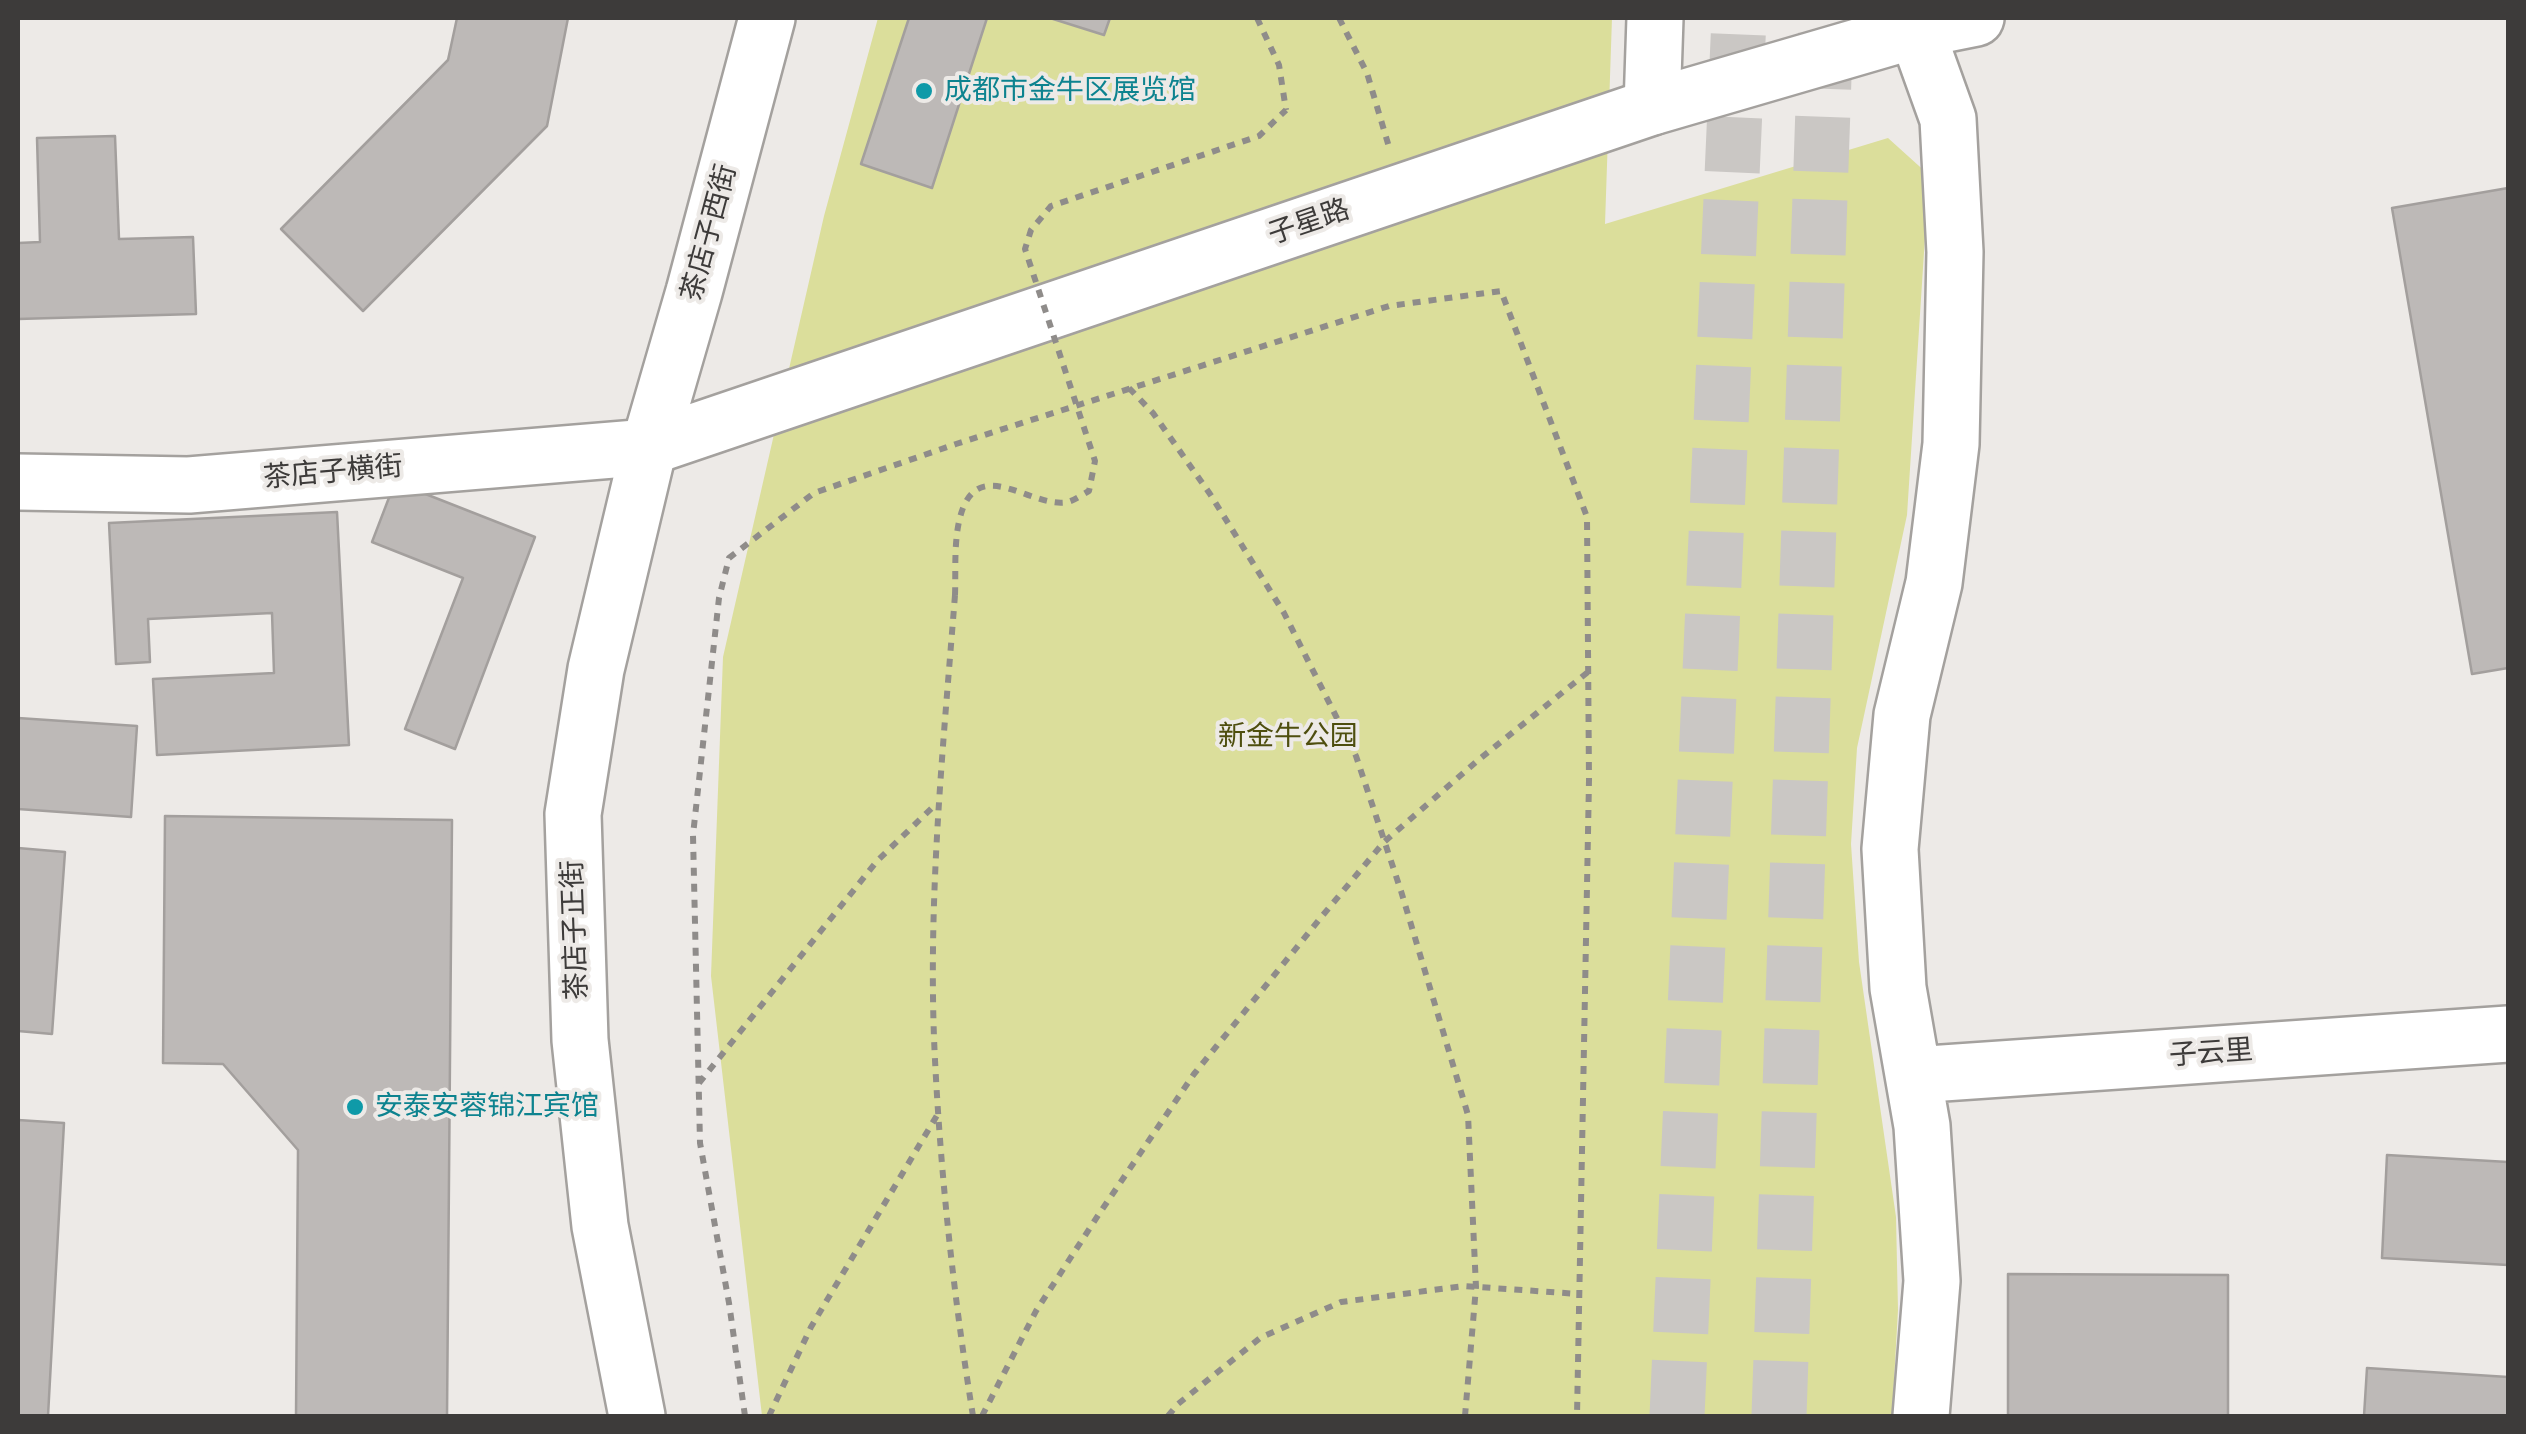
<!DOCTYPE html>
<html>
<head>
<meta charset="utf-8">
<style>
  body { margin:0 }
  #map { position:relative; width:2526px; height:1434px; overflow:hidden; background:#edeae7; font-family:"Space Grotesk",sans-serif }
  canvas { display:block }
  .frame { position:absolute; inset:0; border:20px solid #3d3b3a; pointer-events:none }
</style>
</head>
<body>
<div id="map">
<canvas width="2526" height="1434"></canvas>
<div class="frame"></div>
</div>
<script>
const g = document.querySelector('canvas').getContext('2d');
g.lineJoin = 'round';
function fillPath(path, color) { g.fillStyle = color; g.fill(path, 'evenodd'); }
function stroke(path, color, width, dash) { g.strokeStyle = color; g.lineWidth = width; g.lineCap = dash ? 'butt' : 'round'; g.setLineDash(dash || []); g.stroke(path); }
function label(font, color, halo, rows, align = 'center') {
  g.font = font + ' "Space Grotesk","Noto Sans SC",sans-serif'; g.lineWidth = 8; g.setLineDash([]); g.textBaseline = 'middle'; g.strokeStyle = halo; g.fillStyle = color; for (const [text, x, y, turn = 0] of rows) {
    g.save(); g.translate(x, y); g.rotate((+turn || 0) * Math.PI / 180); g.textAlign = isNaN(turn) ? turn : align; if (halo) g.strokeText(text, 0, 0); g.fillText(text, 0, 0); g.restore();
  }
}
const green = new Path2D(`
  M878,18H1612L1605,224L1888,138L1929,175L1907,515L1857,748L1851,844L1859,962L1896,1217L1898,1310L1892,1416H762L711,976L723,657L824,216Z`);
const building = new Path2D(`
  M457,18H568L547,126L363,311L281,229L448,60Z
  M909,18H987L932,188L861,164Z
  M1050,18H1110L1104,35Z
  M115,136L119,239L193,237L196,314L18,319V243L40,242L37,138Z
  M2508,188V668L2472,674L2392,208Z
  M395,482L535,537L455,749L405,729L463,578L372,542Z
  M337,512L349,745L157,755L153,679L274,673L272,613L148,619L150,662L116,664L109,523Z
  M18,718L137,726L131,817L18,809Z
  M165,816L452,820L447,1416H296L298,1150L223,1064L163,1063Z
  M18,848L65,852L52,1034L18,1031Z
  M18,1120L64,1123L48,1416H18Z
  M2387,1155L2508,1162V1265L2382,1258Z
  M2008,1274L2228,1275V1416H2008Z
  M2367,1368L2508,1377V1416H2364Z`);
const highwayTunnel = new Path2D(`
  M1677,1416L1739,18
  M1779,1416L1826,18`);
const path = new Path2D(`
  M1257,18L1279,65L1286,110
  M1339,18L1367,73L1389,147
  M1129,388L1153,413L1210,494L1284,613L1356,756L1401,891L1468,1115L1476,1287L1465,1416
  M955,595C943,749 927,905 935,1060C941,1179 954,1299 973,1416
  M699,1083L877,861L937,803
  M745,1416L729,1303L700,1143L693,835L719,598L729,558L814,493L956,444L1389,306L1501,291L1587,517L1589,780L1577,1416
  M769,1416L811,1327L939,1112
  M982,1416L1036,1311L1099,1214L1194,1074L1323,915L1384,842L1477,761L1588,672
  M1168,1416L1178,1404L1260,1338L1341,1302L1464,1286L1579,1294`);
const minor = new Path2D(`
  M1916,30L1948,119L1955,252L1951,444L1934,583L1902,715L1890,849L1898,988L1922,1126L1932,1281L1921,1416
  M18,482L189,485L649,447L1652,107L1916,30L1976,18
  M1914,1075L2508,1034`);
const major = new Path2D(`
  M1915,18L1916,30
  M1652,107L1655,18
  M637,1416L600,1226L580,1040L573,814L596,669L649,447L694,292L767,18`);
const pathBridge = new Path2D(`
  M955,595C956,568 953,534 963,508C983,458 1033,509 1068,502C1075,500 1083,494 1089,491L1095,461L1025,249L1031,230L1051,206L1259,136L1286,110`);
const markers = [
  [924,91,10,"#0f9aa8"],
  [355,1107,10,"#0f9aa8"]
];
const cultureNames = [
  ["成都市金牛区展览馆",944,91],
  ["安泰安蓉锦江宾馆",375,1107]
];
const streetNames = [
  ["子星路",1309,223,-19],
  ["茶店子西街",710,233,-75],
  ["茶店子横街",333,473,-5],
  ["茶店子正街",576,930,-92],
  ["子云里",2211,1054,-4]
];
const parkNames = [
  ["新金牛公园",1288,737]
];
fillPath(green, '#dbde9b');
fillPath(building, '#bdb9b7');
stroke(building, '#a39f9d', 2.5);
stroke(highwayTunnel, '#cac7c4', 55, [55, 28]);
stroke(minor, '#a4a19e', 60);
stroke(major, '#a4a19e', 60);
stroke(path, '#8f8c8a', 6, [8, 8]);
stroke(minor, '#fff', 55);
stroke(major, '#fff', 55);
stroke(pathBridge, '#8f8c8a', 6, [8, 8]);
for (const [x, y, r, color] of markers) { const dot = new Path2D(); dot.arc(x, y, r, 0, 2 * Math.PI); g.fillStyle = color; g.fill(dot); stroke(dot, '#edeae7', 4); }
label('28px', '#0d838f', '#edeae7', cultureNames, 'left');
label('28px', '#3d3b3a', '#edeae7', streetNames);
label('28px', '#4e4e0e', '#edeae7', parkNames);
</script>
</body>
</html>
